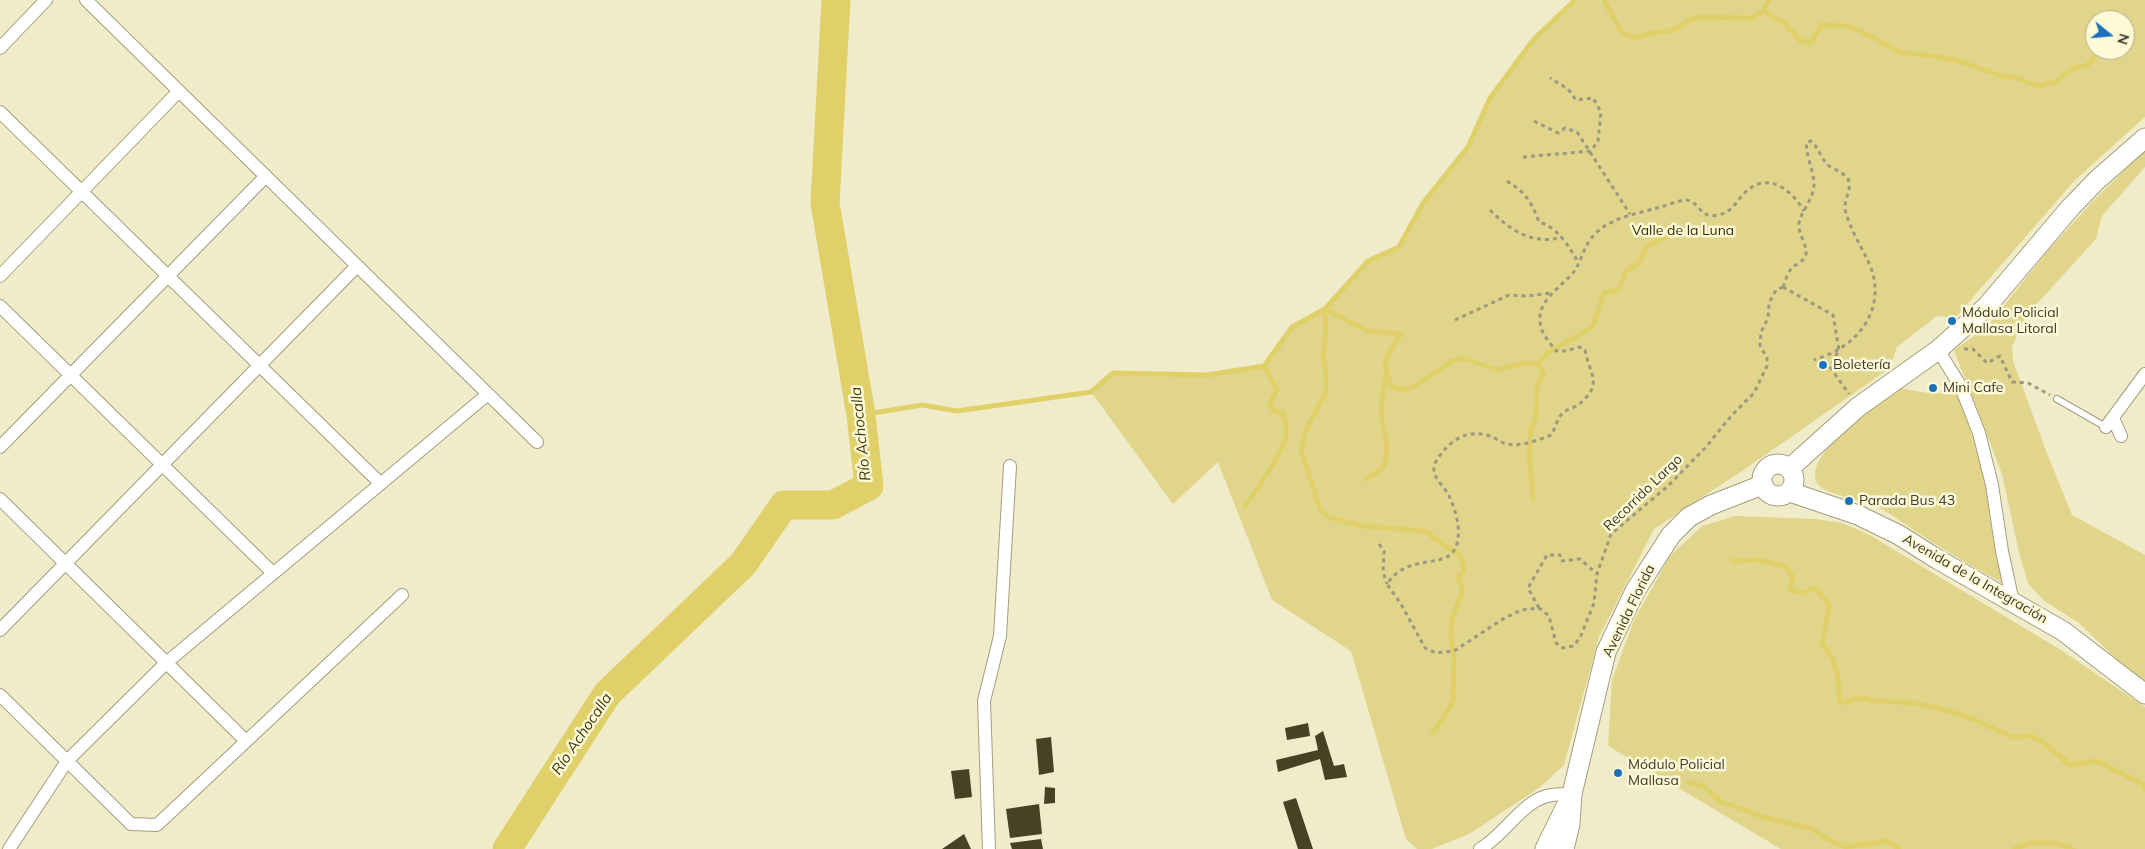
<!DOCTYPE html>
<html>
<head>
<meta charset="utf-8">
<style>
  body { margin:0 }
  #map { position:relative; width:2145px; height:849px; overflow:hidden; background:#f0ecca; font-family:Mulish,sans-serif }
  canvas { display:block }
  .north { position:absolute; left:2085px; top:10px; width:50px; height:50px; box-sizing:border-box; background:#fef9d7; border:1px solid #b0ad93; border-radius:50%; rotate:107deg; font-size:14px; font-weight:700; line-height:20px; text-align:center; color:#3c3a2c }
  .north::after { content:''; display:block; margin:auto; width:18px; height:22px; background:#1b71be; clip-path:polygon(50% 0,100% 100%,50% 72%,0 100%) }
</style>
</head>
<body>
<div id="map">
<canvas width="2145" height="849"></canvas>
<div class="north">N</div>
</div>
<script>
const g = document.querySelector('canvas').getContext('2d');
g.lineJoin = 'round';
function fillPath(path, color) { g.fillStyle = color; g.fill(path, 'evenodd'); }
function stroke(path, color, width, dash) { g.strokeStyle = color; g.lineWidth = width; g.lineCap = dash ? 'butt' : 'round'; g.setLineDash(dash || []); g.stroke(path); }
function label(font, color, halo, rows, align = 'center') {
  g.font = font + ' Mulish,sans-serif'; g.lineWidth = 5; g.setLineDash([]); g.textBaseline = 'middle'; g.strokeStyle = halo; g.fillStyle = color; for (const [text, x, y, turn = 0] of rows) {
    g.save(); g.translate(x, y); g.rotate((+turn || 0) * Math.PI / 180); g.textAlign = isNaN(turn) ? turn : align; if (halo) g.strokeText(text, 0, 0); g.fillText(text, 0, 0); g.restore();
  }
}
const green = new Path2D(`
  M1575,0H2145V117L2075,180L1955,318L1937,316L1897,347L1890,368L1745,469L1654,529L1599,637L1564,765L1539,788L1469,834L1432,849H1417L1406,839L1351,651L1272,600L1218,462L1173,504L1091,392L1113,373L1207,375L1264,366L1292,327L1325,309L1368,261L1399,246L1423,203L1468,147L1490,98L1534,39ZM2095,20H2125V50H2095Z
  M2145,150V167L2102,216L2096,239L2026,316L2012,347L2013,361L2046,451L2072,515L2145,555V683L2133,675L2079,623L2043,600L2028,583L2020,557L2002,474L1954,350L1987,327L2045,254L2093,201Z
  M1900,388C1917,391 1936,397 1953,390L1961,400L1984,474L1996,558L2003,583C1974,568 1946,551 1918,533C1904,524 1889,512 1873,505C1861,501 1822,493 1817,483C1802,454 1879,402 1900,388Z
  M1735,516L1816,519L1842,523L1868,534L2061,650L2145,707V849H1781L1608,746L1612,680L1634,620L1670,556L1702,526Z`);
const stream = new Path2D(`
  M1604,0L1621,32L1636,38L1652,33L1672,31L1695,17L1752,18L1763,11L1784,23L1802,42H1812L1821,25L1846,26L1860,31L1902,53L1928,55L1959,61L2001,76L2017,78L2037,86L2055,82L2073,68L2086,66L2096,56L2111,50
  M1763,11L1769,0
  M2125,42L2133,34
  M1325,309L1326,332L1323,353L1326,372V392L1306,430L1301,450L1320,509L1328,517L1362,526L1425,531L1461,557L1464,569L1458,578L1463,591L1452,617L1451,638L1454,656L1453,700L1446,714L1433,733
  M1325,309L1367,331L1401,334C1386,356 1380,362 1392,387L1404,390L1417,385L1452,361L1464,358L1496,370L1525,363L1538,364L1547,353L1589,329L1594,323L1604,293L1619,290L1626,271L1639,263L1647,246L1665,237
  M861,415L922,405L957,411L1091,392L1113,373L1207,375L1264,366L1292,327L1325,309L1368,261L1399,247L1423,203L1468,147L1490,98L1534,39L1575,0
  M1366,479L1384,467C1390,445 1385,440 1382,420C1380,405 1383,389 1386,374
  M1533,499L1529,454L1531,429L1536,418L1537,384L1544,375L1538,364
  M1245,506C1256,493 1282,452 1286,437C1287,429 1286,421 1283,413L1274,411L1270,404L1277,390L1264,366
  M1732,561L1760,560L1787,567L1793,578L1790,590L1803,593L1816,588L1829,606L1822,644C1839,663 1838,679 1840,703L1861,698L1876,701L1915,703L1938,708L1973,719L2012,737L2031,736L2043,742L2070,765L2097,761L2143,784L2145,789
  M1688,782L1704,787L1722,802L1766,818L1810,828L1827,839L1846,847L1887,841L1899,849
  M2014,849C2033,840 2054,841 2073,849`);
const river = new Path2D(`
  M507,849L607,694L743,564L784,505H833L869,486L861,415L825,203L836,0`);
const building = new Path2D(`
  M1308,723L1310,736L1287,740L1285,728Z
  M1323,731L1334,766L1344,764L1347,777L1325,780L1320,759L1278,772L1276,760L1318,750L1315,736Z
  M1051,737L1054,772L1039,775L1036,739Z
  M969,769L972,797L955,799L951,771Z
  M1045,787L1055,788V803L1044,804Z
  M1296,798L1313,849H1298L1283,802Z
  M1039,804L1042,834L1010,838L1006,809Z
  M964,834L971,849H942Z
  M1041,839L1043,849H1012L1010,843Z`);
const path = new Path2D(`
  M1534,121L1558,133L1565,128L1577,132L1630,214
  M1523,157L1591,151L1598,141L1601,112L1593,98L1576,100L1568,89L1550,78
  M1507,181C1526,193 1531,201 1539,222C1559,228 1568,246 1579,263
  M1490,210C1510,230 1533,246 1562,237
  M1783,287L1776,290L1769,303L1768,318L1761,332L1760,345L1767,358V366L1754,393L1732,415L1705,448L1668,486L1611,534L1597,574L1594,603L1580,638L1573,646L1563,648L1556,643L1549,616L1539,608L1521,610L1503,619L1454,651L1436,653L1425,648L1401,604L1387,584C1407,554 1440,568 1453,552C1464,537 1456,509 1448,494C1444,487 1435,479 1434,471C1433,465 1437,459 1441,454C1453,438 1470,429 1490,436C1496,438 1501,443 1507,444C1520,447 1539,440 1551,435C1556,428 1557,417 1564,412C1568,409 1574,408 1578,405C1604,384 1590,376 1585,350L1579,347L1566,351H1556C1549,341 1539,332 1540,318C1540,299 1562,286 1573,273C1580,264 1582,253 1588,243C1603,218 1636,214 1661,207C1668,205 1679,200 1686,200C1701,202 1699,219 1718,215C1734,212 1738,197 1749,189C1771,172 1794,193 1804,211
  M1783,287C1785,282 1787,274 1791,269C1795,264 1802,263 1805,257C1810,246 1797,235 1799,223C1802,209 1814,199 1814,184C1814,172 1804,150 1807,142L1811,141C1819,148 1821,159 1829,166C1835,170 1848,174 1849,182C1851,195 1840,202 1848,219C1854,236 1864,251 1871,268C1883,300 1868,332 1839,349C1832,354 1822,357 1814,360
  M1783,287L1833,315L1839,350L1830,367L1849,394
  M1455,320L1509,295L1526,296L1552,293
  M1964,349H1973L1987,363L2000,356L2012,382L2028,383L2050,395
  M1379,544L1384,551L1383,572L1387,584
  M1539,608L1528,588L1547,555H1560L1561,561L1580,559L1597,574`);
const lane = new Path2D(`
  M2057,399L2106,427`);
const street = new Path2D(`
  M86,0L537,442
  M0,48L46,0
  M0,112L380,483
  M0,276L179,91
  M0,306L273,573
  M1938,350L1961,387L1979,433L1992,485L2002,551L2013,602
  M2113,418L2121,436
  M2106,427L2145,374
  M0,447L266,176
  M0,499L246,741
  M0,630L357,266
  M0,695L131,824L157,825L402,595
  M9,849L67,761L166,663L488,394
  M989,849L984,701L1000,636L1010,466
  M1480,849C1505,835 1524,798 1552,795C1559,794 1566,794 1572,794`);
const secondary = new Path2D(`
  M1762 480a16 16 0 1 1 32 0a16 16 0 1 1-32 0Z
  M1790,468L1858,407L1938,350L1987,306L2070,208L2097,180L2145,138
  M1790,492L1858,515L1899,535L1937,559L2063,631L2145,694
  M1545,849L1569,800
  M1564,849L1570,824L1572,794L1606,652L1635,591L1671,535L1689,517L1711,505L1762,485`);
const markers = [
  [1952,321,5,"#1b71be"],
  [1823,365,5,"#1b71be"],
  [1933,388,5,"#1b71be"],
  [1849,501,5,"#1b71be"],
  [1618,773,5,"#1b71be"]
];
const parkNames = [
  ["Valle de la Luna",1683,231]
];
const poiNames = [
  ["Módulo Policial",1962,313],
  ["Mallasa Litoral",1962,329],
  ["Boletería",1833,365],
  ["Mini Cafe",1943,388],
  ["Parada Bus 43",1859,501],
  ["Módulo Policial",1628,765],
  ["Mallasa",1628,781]
];
const streetNames = [
  ["Recorrido Largo",1643,493,-44],
  ["Avenida de la Integración",1975,579,30],
  ["Avenida Florida",1629,611,-64]
];
const waterNames = [
  ["Río Achocalla",861,434,-96],
  ["Río Achocalla",582,734,-56]
];
fillPath(green, '#e0d58a');
stroke(stream, '#e0d06a', 5);
stroke(river, '#e0d06a', 29);
fillPath(building, '#464225');
stroke(lane, '#a39e7e', 8);
stroke(street, '#a39e7e', 14);
stroke(secondary, '#a39e7e', 21);
stroke(path, '#9c9981', 3, [4, 4]);
stroke(lane, '#fff', 6);
stroke(street, '#fff', 12);
stroke(secondary, '#fff', 19);
for (const [x, y, r, color] of markers) { const dot = new Path2D(); dot.arc(x, y, r, 0, 2 * Math.PI); g.fillStyle = color; g.fill(dot); stroke(dot, '#fef9d7', 2); }
label('14px', '#362f01', '#fef9d7', parkNames);
label('14px', '#3c3a2c', '#fef9d7', poiNames, 'left');
label('14px', '#3c3a2c', '#fef9d7', streetNames);
label('italic 15px', '#413a0e', '#fef9d7', waterNames);
</script>
</body>
</html>
